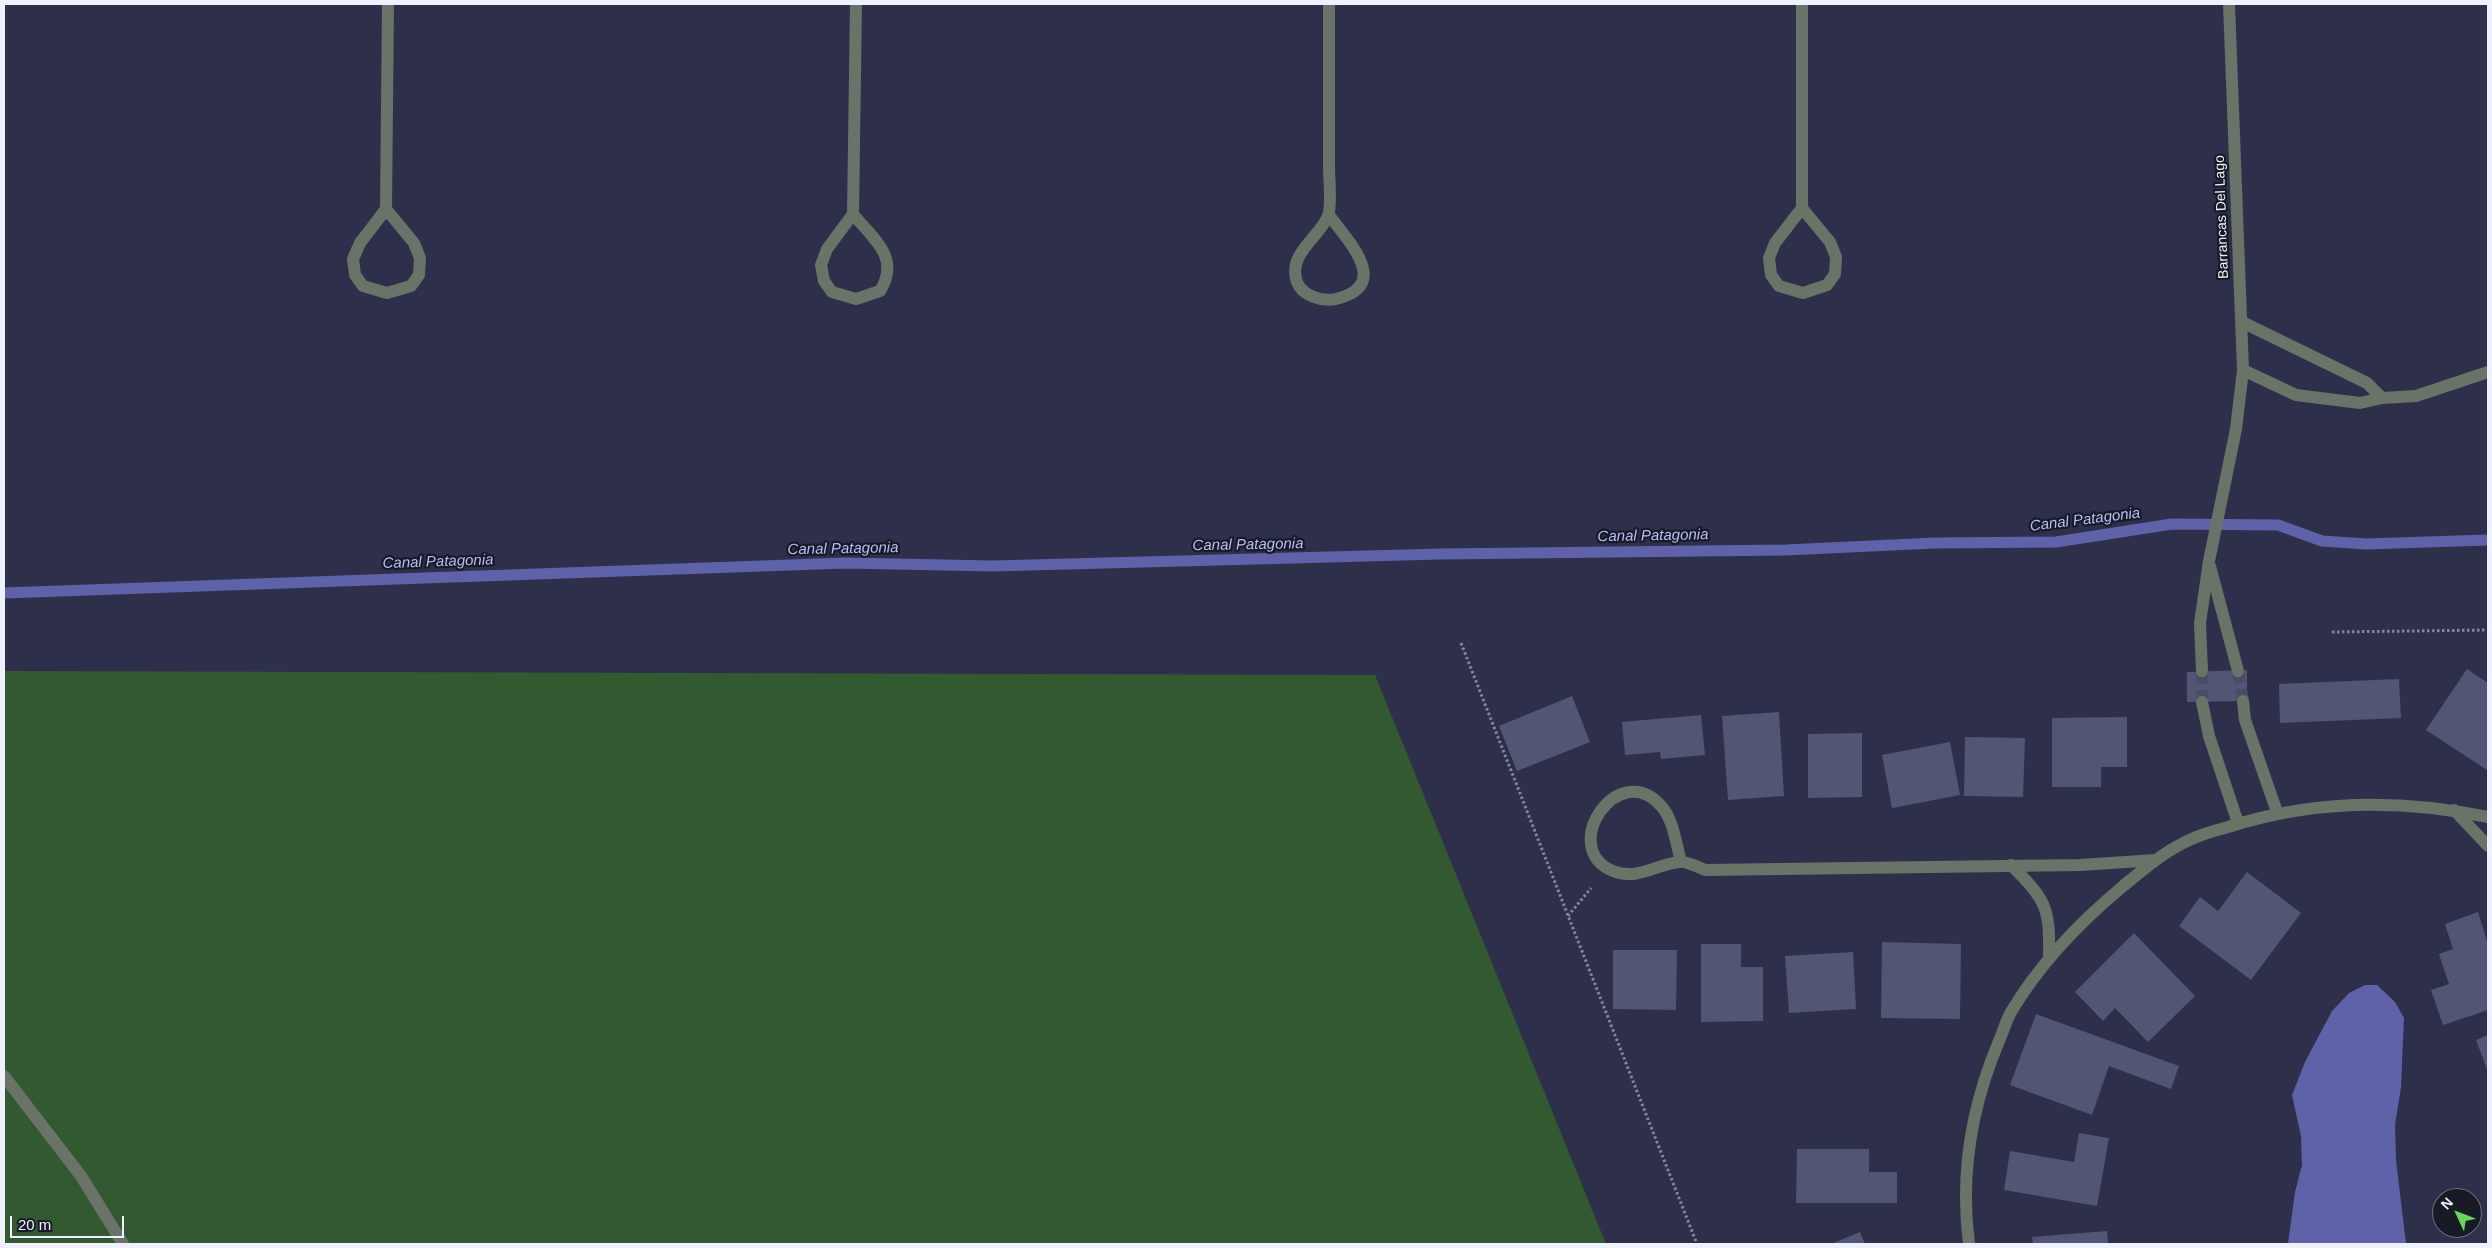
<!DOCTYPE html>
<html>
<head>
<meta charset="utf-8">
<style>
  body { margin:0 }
  #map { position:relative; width:2492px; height:1248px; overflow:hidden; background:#2e304b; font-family:Arial,sans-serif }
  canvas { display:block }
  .frame { position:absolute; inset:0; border:5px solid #eff1ff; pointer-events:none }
  .north { position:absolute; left:2432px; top:1188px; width:50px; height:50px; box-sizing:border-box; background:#181a26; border:1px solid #6e707d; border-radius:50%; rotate:313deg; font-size:14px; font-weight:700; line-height:20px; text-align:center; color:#eff1ff }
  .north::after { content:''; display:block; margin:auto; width:18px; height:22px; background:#69d364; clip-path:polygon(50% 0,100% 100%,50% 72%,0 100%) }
  .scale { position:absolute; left:10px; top:1216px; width:114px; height:22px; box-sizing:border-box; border:2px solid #eff1ff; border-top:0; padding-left:6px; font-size:15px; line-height:18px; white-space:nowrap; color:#eff1ff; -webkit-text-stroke:4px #181a26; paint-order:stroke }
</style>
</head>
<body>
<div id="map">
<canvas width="2492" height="1248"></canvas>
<div class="frame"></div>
<div class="north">N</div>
<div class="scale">20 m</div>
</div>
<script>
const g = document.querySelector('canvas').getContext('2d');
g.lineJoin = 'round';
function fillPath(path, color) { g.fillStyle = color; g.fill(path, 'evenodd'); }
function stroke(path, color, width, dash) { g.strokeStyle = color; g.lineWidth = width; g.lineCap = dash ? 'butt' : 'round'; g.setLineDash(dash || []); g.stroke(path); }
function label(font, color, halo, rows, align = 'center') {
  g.font = font + ' Arial,sans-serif'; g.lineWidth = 4.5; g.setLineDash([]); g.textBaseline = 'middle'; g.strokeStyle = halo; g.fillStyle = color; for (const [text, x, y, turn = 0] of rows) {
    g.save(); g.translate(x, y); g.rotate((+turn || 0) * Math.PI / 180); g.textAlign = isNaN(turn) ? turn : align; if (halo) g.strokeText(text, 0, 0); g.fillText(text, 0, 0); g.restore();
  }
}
const green = new Path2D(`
  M4,671L1375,675L1606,1244H4Z`);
const water = new Path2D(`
  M2365,985H2377L2395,1002L2404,1018L2401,1087L2395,1125L2396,1160L2406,1244H2288L2295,1192L2302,1165L2301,1136L2292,1095L2305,1062L2332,1011L2349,993Z`);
const stream = new Path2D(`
  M4,593L846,563L993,566L1441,554L1786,550L1935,543L2056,542L2172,524L2278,525L2322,541L2366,544L2488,540`);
const building = new Path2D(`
  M2467,669L2488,683L2487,770L2426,730Z
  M2247,670V701L2187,702V672Z
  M2399,679L2401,718L2280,723L2279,684Z
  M1572,696L1590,742L1517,771L1499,726Z
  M1779,712L1784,796L1728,800L1722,716Z
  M1701,715L1705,755L1661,759L1660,752L1625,755L1622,722Z
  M2127,717V767H2101V787H2052V718Z
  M1862,733V797L1808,798V734Z
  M1965,737L2025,738L2023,797L1964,796Z
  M1950,742L1960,795L1892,808L1882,755Z
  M2247,872L2301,913L2251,980L2179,926L2200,897L2218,911Z
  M2478,912L2488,944V1010L2443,1025L2431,990L2449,984L2439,954L2453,949L2445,924Z
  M2134,933L2195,996L2148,1042L2115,1008L2103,1021L2075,992Z
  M1882,942L1961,944L1960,1019L1881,1018Z
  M1701,944H1741V967H1763V1021L1701,1022Z
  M1613,950H1677L1676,1010L1613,1009Z
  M1853,952L1856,1009L1789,1013L1785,956Z
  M2036,1014L2179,1066L2171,1089L2109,1066L2092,1115L2010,1085Z
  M2488,1035V1072L2476,1040Z
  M2079,1133L2109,1138L2097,1206L2004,1190L2010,1151L2074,1162Z
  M1797,1149H1869V1172H1897V1203H1796Z
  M2107,1231L2108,1244H2033L2032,1237Z
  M1860,1232L1865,1244H1831Z`);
const minorTunnel = new Path2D(`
  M2238,671L2243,701
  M2202,702V671`);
const path = new Path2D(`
  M2332,632L2488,630
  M1461,643L1697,1244
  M1568,916L1591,888`);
const service = new Path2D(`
  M4,1076L81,1176L123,1244`);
const minor = new Path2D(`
  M1802,208L1830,242L1836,257L1835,274L1827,285L1803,293L1779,286L1771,275L1769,258L1775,243L1802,208V4
  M386,209L414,243L420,258L419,275L411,286L387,293L363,286L355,275L353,259L360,243L386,209L388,4
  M853,214C873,239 901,257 880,291L856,299L832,292L824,281L821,265L827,249L853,214L856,4
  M1329,215C1347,240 1393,285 1336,299C1323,302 1302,296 1297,282C1287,254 1319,238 1328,216C1332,206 1329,179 1329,167C1329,112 1329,58 1329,4
  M2242,322L2367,383L2382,398
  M2243,370L2296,395L2360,403L2382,398L2416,396L2488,372
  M2210,566L2238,671
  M2202,671L2200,623L2209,561L2236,429
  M2243,701L2245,720L2277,812
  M2202,702L2209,736L2238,823
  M2454,810L2488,846
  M1681,861C1676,845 1674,821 1662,807C1619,756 1557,848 1613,871C1638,881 1656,864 1680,862C1687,861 1698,867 1705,870L2080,865L2156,860
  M2011,865C2046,900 2050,907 2049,957
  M1969,1244C1960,1175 1972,1105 1999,1041C2003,1032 2006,1021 2011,1012C2040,963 2079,923 2122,887C2144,869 2167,849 2194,838C2205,833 2217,830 2228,827C2314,799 2401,799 2488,817`);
const tertiary = new Path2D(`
  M2229,4L2243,370L2236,429`);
const streetNames = [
  ["Barrancas Del Lago",2222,217,-92]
];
const waterNames = [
  ["Canal Patagonia",2085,520,-7],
  ["Canal Patagonia",1653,536,-1],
  ["Canal Patagonia",1248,545,-1],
  ["Canal Patagonia",843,549,-1],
  ["Canal Patagonia",438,562,-2]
];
fillPath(green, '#335931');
fillPath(water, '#5f62a8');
stroke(stream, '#5f62a8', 11);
fillPath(building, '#525573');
stroke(minorTunnel, '#4b4d66', 12, [12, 6]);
stroke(path, '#84869b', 3, [2.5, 2.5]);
stroke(service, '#697368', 12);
stroke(minor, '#697368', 12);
stroke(tertiary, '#697368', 12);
label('14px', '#eff1ff', '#181a26', streetNames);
label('italic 15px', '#b8bef9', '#181a26', waterNames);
</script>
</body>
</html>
